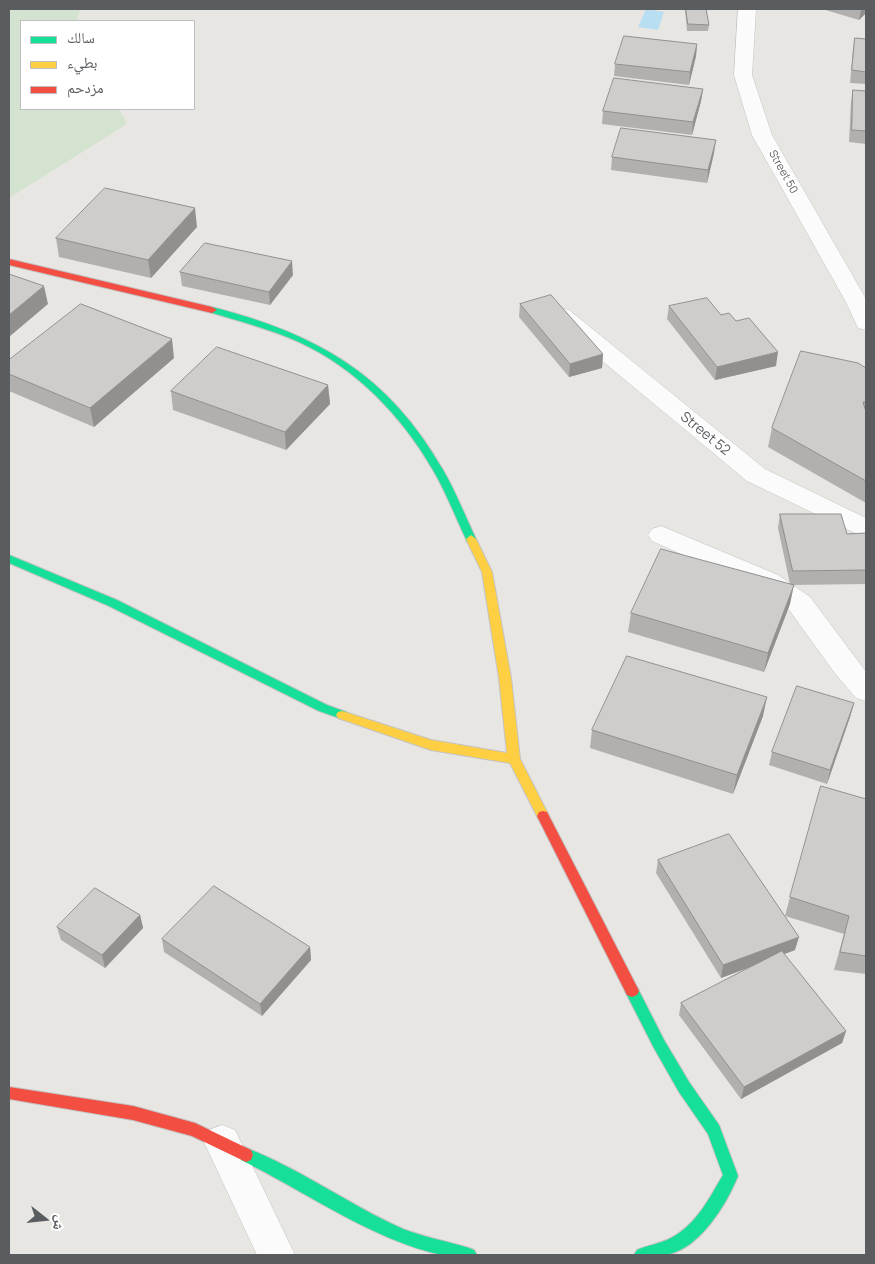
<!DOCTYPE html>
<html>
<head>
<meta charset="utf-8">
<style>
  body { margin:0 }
  #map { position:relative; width:875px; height:1264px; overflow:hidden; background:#e8e6e3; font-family:Manrope,"Noto Naskh Arabic",sans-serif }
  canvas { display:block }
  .frame { position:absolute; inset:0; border:10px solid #595d60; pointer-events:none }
  .legend { position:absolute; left:20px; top:20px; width:175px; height:90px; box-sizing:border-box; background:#fff; border:1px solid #bdbebf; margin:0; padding:6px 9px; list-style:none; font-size:15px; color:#595d60 }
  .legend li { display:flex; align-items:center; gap:10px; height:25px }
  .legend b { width:25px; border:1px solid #bdbebf }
  .north { position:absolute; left:20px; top:1194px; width:50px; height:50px; -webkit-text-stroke:4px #fff; paint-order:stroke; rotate:106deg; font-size:14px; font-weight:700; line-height:20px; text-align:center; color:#595d60 }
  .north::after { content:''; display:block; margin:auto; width:18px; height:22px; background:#595d60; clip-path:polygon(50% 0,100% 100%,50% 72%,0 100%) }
</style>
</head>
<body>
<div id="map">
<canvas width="875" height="1264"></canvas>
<div class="frame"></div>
<ul class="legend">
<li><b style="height:6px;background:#16e098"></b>سالك</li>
<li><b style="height:6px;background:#ffcf43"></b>بطيء</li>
<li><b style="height:6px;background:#f24e42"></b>مزدحم</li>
</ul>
<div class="north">ش</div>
</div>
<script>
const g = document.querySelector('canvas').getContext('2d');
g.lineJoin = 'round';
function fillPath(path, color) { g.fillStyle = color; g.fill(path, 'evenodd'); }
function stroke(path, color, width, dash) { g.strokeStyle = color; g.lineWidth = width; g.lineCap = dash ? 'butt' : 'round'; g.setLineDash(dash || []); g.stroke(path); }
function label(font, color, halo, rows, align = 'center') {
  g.font = font + ' Manrope,sans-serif'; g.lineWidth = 4.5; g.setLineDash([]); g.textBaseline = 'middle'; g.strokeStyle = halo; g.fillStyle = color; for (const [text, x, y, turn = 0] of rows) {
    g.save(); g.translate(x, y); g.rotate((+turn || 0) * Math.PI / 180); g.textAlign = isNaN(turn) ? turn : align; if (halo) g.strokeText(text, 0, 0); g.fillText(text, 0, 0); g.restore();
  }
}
const green = new Path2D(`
  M9,9H80L77,21H21V109H119L127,124L9,198Z`);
const water = new Path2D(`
  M646,9L664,12L658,30L638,27Z`);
const street = new Path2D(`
  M738,9H756L752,75L772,135L866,299V330L858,328L846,302L752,135L734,75Z
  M561,308L569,310L765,469L866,518V537L857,534L747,481L553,320L550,315L553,310Z
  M661,526L778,575L810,597L866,672V701L856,698L834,672L790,611L760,589L652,541L648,535L652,529Z
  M222,1125L235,1130L295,1255H257L204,1142L209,1130Z`);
const fast = new Path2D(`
  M212,307C317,334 388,374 443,470C456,492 465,516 476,539L475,542H467L466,539C455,516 446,492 433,470C402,416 356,368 299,342C270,329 239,321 209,312V308Z
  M9,555L117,600L327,705L346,712L348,715L346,718L342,719L319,711L109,606L9,563Z
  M632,985L637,987L664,1040L689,1082L719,1125L738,1176C726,1205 699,1250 665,1255C656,1257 644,1256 634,1255L637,1250C648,1245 660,1244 671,1238C696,1225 709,1199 723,1175L708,1134L679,1092L654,1048L627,995L625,991L627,987Z
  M246,1148C301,1169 349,1205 403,1229C423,1237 447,1241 469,1248L474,1250L477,1255C466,1255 453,1257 442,1255C372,1240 305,1191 241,1160L239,1155L241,1150Z`);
const slow = new Path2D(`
  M471,535L476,539L492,572L511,678L520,759L549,816L547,820L543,821L539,820L510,763L431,750L338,718L336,715L338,712L342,711L431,740L507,753L499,678L482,572L466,539Z`);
const jam = new Path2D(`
  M9,259L212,307L217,310L212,313L9,265Z
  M543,811L547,812L637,987L639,991L637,995L632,997L627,995L537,816L539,812Z
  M9,1087L133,1106L195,1123L251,1150L253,1155L251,1160L246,1162L192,1136L133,1120L9,1099Z`);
const wall = new Path2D(`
  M685,9H706L709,25L708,31H687Z
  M822,9H866V13L859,20Z
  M855,38L866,39V84L850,83L853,50Z
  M697,44L696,56L689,85L614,76L615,64Z
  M703,89L701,101L692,135L602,124L603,111Z
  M853,90L866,91V144L849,142L851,102Z
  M714,153L707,183L611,170L612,157Z
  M197,227L151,278L59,257L56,238Z
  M180,272L293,275L270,305L182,286Z
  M520,304L603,354L602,368L569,377L519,317Z
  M669,306L721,315L776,366L715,380L667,319Z
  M174,358L94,427L9,391V360Z
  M866,368V503L768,447L772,428Z
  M328,385L330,404L286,450L173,410L171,391Z
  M780,514L847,534L866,533V584L791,585L790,604L764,672L628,632L631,613L790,584L778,528Z
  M854,703L850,717L827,784L769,765L772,752Z
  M763,716L733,794L590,748L592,730Z
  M866,799V974L834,970L844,934L785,916L790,897Z
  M658,860L795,950L784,954L846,1031L842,1043L741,1099L679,1015L681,1003L756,965L721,978L656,873Z
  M140,915L143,928L105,968L61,940L57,927Z
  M162,939L310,947L311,960L262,1016L164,952Z`);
const shadedWall = new Path2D(`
  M861,9H866V13L859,20Z
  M697,44L696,56L689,85L690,72Z
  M703,89L701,101L692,135L693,122Z
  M716,140L714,153L707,183L708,170Z
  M195,208L197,227L151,278L148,260Z
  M292,261L293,275L270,305L269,292Z
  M44,286L48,304L9,337V315Z
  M172,339L174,358L94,427L90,408Z
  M778,352L776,366L715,380L717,367Z
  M603,354L602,368L569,377L570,364Z
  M328,385L330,404L286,450L285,432Z
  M794,585L790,604L764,672L768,653Z
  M767,697L763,716L733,794L737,775Z
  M854,703L850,717L827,784L830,770Z
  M140,915L143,928L105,968L102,955Z
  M799,937L795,950L721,978L723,965Z
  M310,947L311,960L262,1016L260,1004Z
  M846,1031L842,1043L741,1099L744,1087Z`);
const building = new Path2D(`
  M686,9H706L709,25L688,24Z
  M624,36L697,44L690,72L615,64Z
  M855,38L866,39V72L852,70Z
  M614,78L703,89L693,122L603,111Z
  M853,90L866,91V131L852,130Z
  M621,128L716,140L708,170L612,157Z
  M105,188L195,208L148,260L56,238Z
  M205,243L292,261L269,292L180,272Z
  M9,274L44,286L9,315Z
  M551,295L603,354L570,364L520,304Z
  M707,298L721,315L729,313L736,321L749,318L778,352L717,367L669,306Z
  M81,304L172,339L90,408L9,374V360Z
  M217,347L328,385L285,432L171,391Z
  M801,351L858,363L866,368V402H863L866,412V481L772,428Z
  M780,514H841L847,534L866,533V570L793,571Z
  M661,549L794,585L768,653L631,613Z
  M627,656L767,697L737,775L592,730Z
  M797,686L854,703L830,770L772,752Z
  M821,786L866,799V956L840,952L849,916L790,897Z
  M729,834L799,937L723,965L658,860Z
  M214,886L310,947L260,1004L162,939Z
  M95,888L140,915L102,955L57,927Z
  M782,951L846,1031L744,1087L681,1003Z`);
const farStreetnames = [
  ["Street 50",783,172,61]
];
const streetNames = [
  ["Street 52",705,434,39]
];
fillPath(green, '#d3e3cf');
fillPath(water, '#b8def1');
stroke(street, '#c2c3c3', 1);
stroke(fast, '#c3c3c4', 2);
stroke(slow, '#c3c3c4', 2);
stroke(jam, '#c3c3c4', 2);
fillPath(street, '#fcfbfb');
fillPath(fast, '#16e098');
fillPath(slow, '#ffcf43');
fillPath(jam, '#f24e42');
fillPath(wall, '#b2b0af');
fillPath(shadedWall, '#91908f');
fillPath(building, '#cfcdcc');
stroke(building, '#91908f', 1);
label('11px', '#595d60', '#fff', farStreetnames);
label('14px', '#595d60', '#fff', streetNames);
</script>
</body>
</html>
